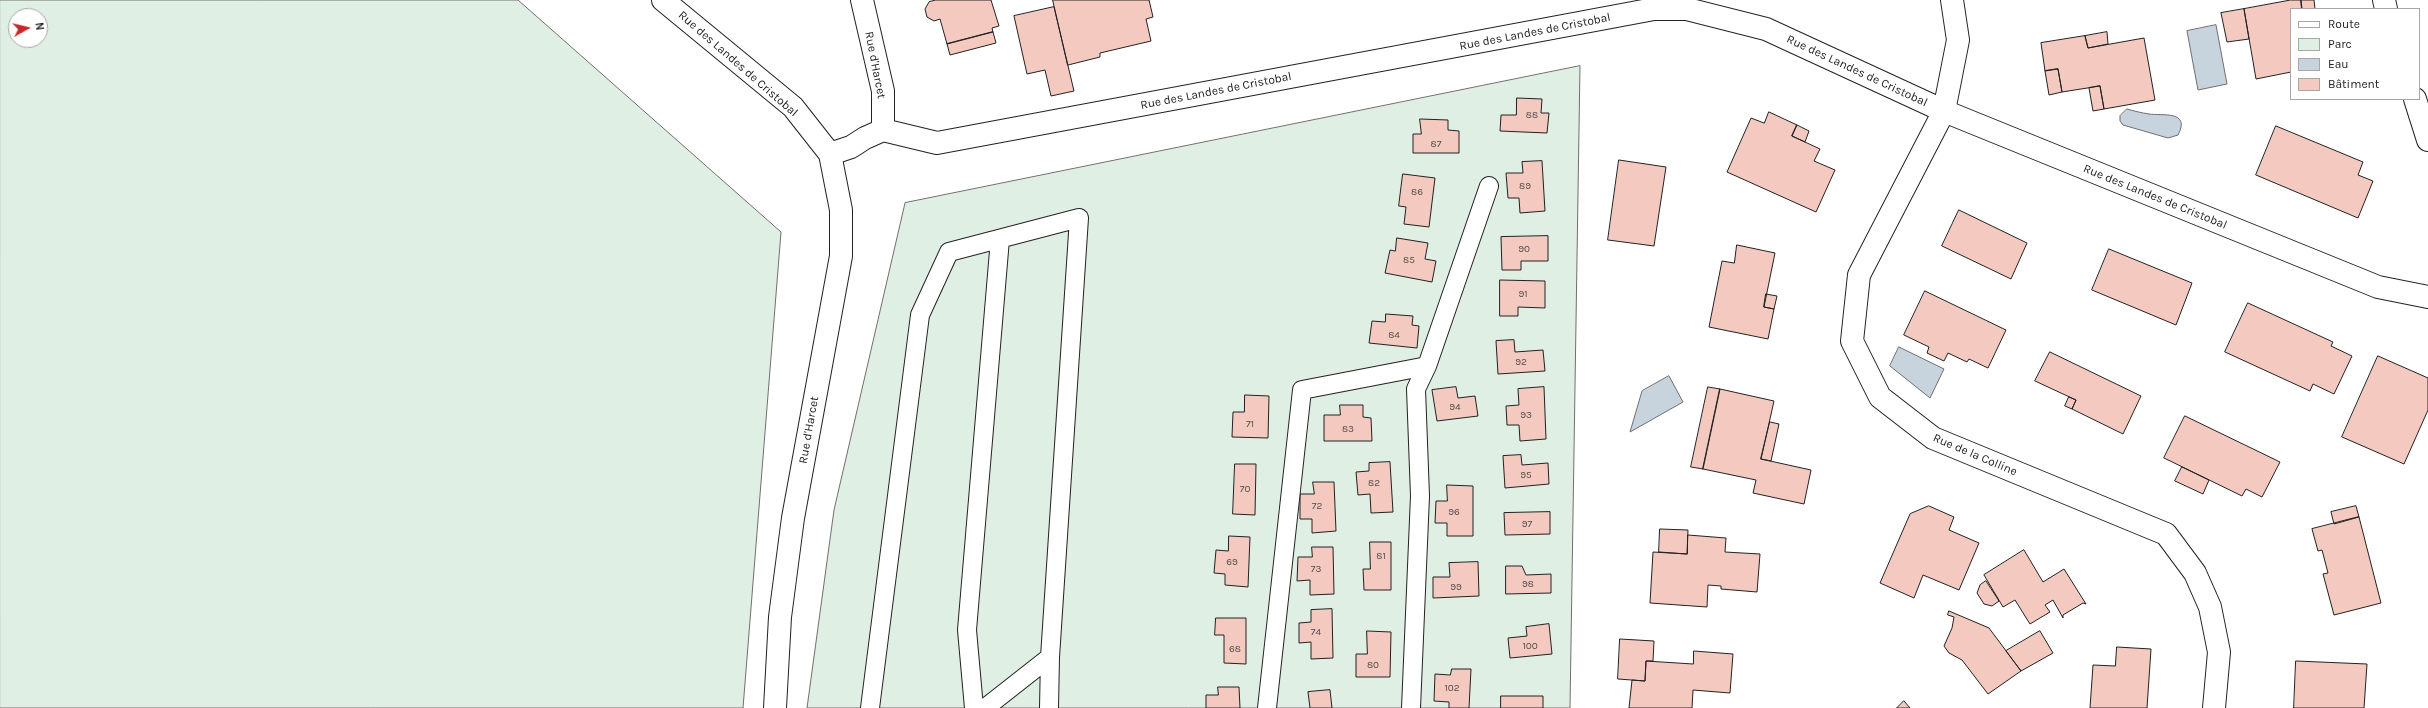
<!DOCTYPE html>
<html>
<head>
<meta charset="utf-8">
<style>
  body { margin:0 }
  #map { position:relative; width:2428px; height:708px; overflow:hidden; background:#fff; font-family:Karla,sans-serif }
  canvas { display:block }
  .legend { position:absolute; left:2290px; top:8px; width:130px; height:92px; box-sizing:border-box; background:#fff; border:1px solid #a7a7a7; margin:0; padding:5px 7px; list-style:none; font-size:12px; color:#222 }
  .legend li { display:flex; align-items:center; gap:8px; height:20px }
  .legend b { width:20px; border:1px solid #a7a7a7 }
  .north { position:absolute; left:8px; top:8px; width:40px; height:40px; box-sizing:border-box; background:#fff; border:1px solid #a7a7a7; border-radius:50%; rotate:82deg; font-size:11px; font-weight:700; line-height:16px; text-align:center; color:#222 }
  .north::after { content:''; display:block; margin:auto; width:14px; height:18px; background:#c62828; clip-path:polygon(50% 0,100% 100%,50% 72%,0 100%) }
</style>
</head>
<body>
<div id="map">
<canvas width="2428" height="708"></canvas>
<ul class="legend">
<li><b style="height:5px;background:#fff"></b>Route</li>
<li><b style="height:11px;background:#e0efe3"></b>Parc</li>
<li><b style="height:11px;background:#c7d3dd"></b>Eau</li>
<li><b style="height:11px;background:#f3c9c0"></b>Bâtiment</li>
</ul>
<div class="north">N</div>
</div>
<script>
const g = document.querySelector('canvas').getContext('2d');
g.lineJoin = 'round';
function fillPath(path, color) { g.fillStyle = color; g.fill(path, 'evenodd'); }
function stroke(path, color, width, dash) { g.strokeStyle = color; g.lineWidth = width; g.lineCap = dash ? 'butt' : 'round'; g.setLineDash(dash || []); g.stroke(path); }
function label(font, color, halo, rows, align = 'center') {
  g.font = font + ' Karla,sans-serif'; g.lineWidth = 3; g.setLineDash([]); g.textBaseline = 'middle'; g.strokeStyle = halo; g.fillStyle = color; for (const [text, x, y, turn = 0] of rows) {
    g.save(); g.translate(x, y); g.rotate((+turn || 0) * Math.PI / 180); g.textAlign = isNaN(turn) ? turn : align; if (halo) g.strokeText(text, 0, 0); g.fillText(text, 0, 0); g.restore();
  }
}
const green = new Path2D(`
  M0,0H518L781,232L743,708H0ZM16,16H40V40H16Z
  M1580,66L1570,708H807L834,510L905,203Z`);
const water = new Path2D(`
  M2216,25L2227,84L2198,90L2187,31Z
  M2127,109C2134,111 2142,113 2149,114C2162,116 2191,110 2178,135L2168,138L2123,125L2120,121V116Z
  M1899,347L1944,369L1930,398L1890,366Z
  M1669,376L1683,402L1630,432L1642,391Z`);
const building = new Path2D(`
  M936,0H991L999,26L992,28L993,32L947,44L940,19L934,21L927,17L925,9L929,2Z
  M1053,0H1149L1153,17L1146,19L1151,41L1100,53V57L1068,65Z
  M2291,0H2301L2302,9H2291V72L2256,79L2244,9Z
  M2301,0H2314L2315,9H2302Z
  M1054,7L1074,91L1051,96L1045,70L1027,74L1014,16Z
  M2244,9L2249,39L2227,42L2221,13Z
  M993,32L996,43L950,55L947,44Z
  M2107,32L2108,44L2088,48L2085,36Z
  M2085,36L2088,48L2144,38L2155,100L2104,109L2100,86L2062,92L2058,69L2045,71L2041,43Z
  M2058,69L2062,92L2049,95L2045,71Z
  M2100,86L2104,109L2093,111L2089,88Z
  M1517,98L1542,99L1541,113H1549L1547,133L1500,131L1501,115H1516Z
  M1769,112L1797,125L1792,136L1820,149L1814,161L1835,170L1816,212L1727,172L1751,118L1764,123Z
  M1420,119L1448,120V130L1459,131V153H1413V134H1421Z
  M1797,125L1809,131L1805,142L1792,136Z
  M2276,126L2363,162L2358,175L2373,181L2358,218L2256,175Z
  M1619,160L1666,167L1654,246L1608,240Z
  M1542,161L1545,211L1520,213L1519,198H1508L1506,173H1523L1522,162Z
  M1403,174L1435,178L1429,227L1404,224L1406,207L1399,206Z
  M1959,210L2027,243L2011,279L1942,246Z
  M1548,236V261H1521V270H1502L1501,237Z
  M1397,238L1428,243L1425,259L1436,261L1432,282L1385,273L1390,250L1395,251Z
  M1737,245L1775,253L1764,307L1774,309L1768,339L1709,327L1722,261L1734,263Z
  M2109,249L2192,283L2176,325L2092,290Z
  M1500,280L1545,281V308L1518,307V316H1500Z
  M1925,291L2006,330L1988,368L1969,359L1967,362L1948,353L1944,361L1927,353L1929,347L1904,335Z
  M1766,294L1777,296L1774,309L1764,307Z
  M2248,303L2333,342L2331,346L2352,356L2334,394L2313,384L2310,391L2225,352Z
  M1386,314L1413,316L1412,325L1419,326L1417,348L1369,343L1372,321L1385,322Z
  M1514,340L1515,352L1543,350L1545,371L1498,374L1496,341Z
  M2050,352L2141,396L2123,434L2072,409L2076,400L2035,381Z
  M2378,356L2428,378V410L2404,464L2342,437Z
  M1456,387L1458,398L1475,396L1478,416L1437,421L1432,390Z
  M1544,387L1546,439L1520,441L1519,425H1507L1506,406L1519,405L1518,389Z
  M1708,387L1720,389L1703,469L1691,467Z
  M1720,389L1774,401L1761,459L1811,470L1804,504L1753,493L1756,480L1703,469Z
  M1245,395L1269,396L1268,438L1232,437L1233,412H1244Z
  M2069,397L2076,400L2072,409L2065,406Z
  M1340,405H1363V417L1371,418L1372,441H1324V415H1340Z
  M2185,416L2280,462L2262,497L2246,489L2242,496L2164,458Z
  M1770,422L1779,424L1771,461L1761,459Z
  M1521,455L1522,465L1548,463L1549,484L1505,488L1503,456Z
  M1390,462L1393,512L1371,513L1370,494L1358,495L1356,472L1369,471V463Z
  M1235,464H1256L1255,515L1233,514Z
  M2182,467L2209,480L2203,494L2175,481Z
  M1313,482H1334L1336,531L1312,533V519H1300V494H1314Z
  M1447,485L1473,486V536H1447V523H1435L1436,501H1447Z
  M1929,506L1954,517L1949,530L1979,543L1959,590L1923,575L1914,598L1880,583L1910,514Z
  M2356,506L2359,517L2334,524L2331,512Z
  M1550,512V534L1505,535L1504,513Z
  M2359,517L2381,603L2334,615L2323,574L2328,573L2322,550L2318,551L2312,529Z
  M1660,529L1688,530L1687,554L1659,552Z
  M1688,535L1726,538L1725,552L1760,554L1757,592L1721,589V586L1708,585L1707,607L1650,603L1653,552L1687,554Z
  M1229,536L1250,537L1248,587L1225,585V574L1214,573L1216,550L1228,551Z
  M1370,542H1391V590H1364L1363,569H1370Z
  M1312,547H1333L1334,594L1310,595V580L1297,581L1298,557H1312Z
  M2024,550L2043,582L2064,569L2086,604L2083,603L2063,615V618L2053,600L2045,605L2050,612L2030,624L2015,600L2003,607L1984,575Z
  M1478,562L1479,596L1433,598V577H1450L1449,563Z
  M1506,566H1522L1526,575L1551,574V593L1506,594Z
  M1986,581L1999,601L1992,606L1984,604L1977,593L1980,585Z
  M1332,609L1333,658L1311,659V642L1299,643V623L1311,622V610Z
  M1949,611L1989,628L2021,671L1988,694L1962,660L1949,653L1944,646L1952,628L1954,617L1948,615Z
  M1216,618H1246V664L1224,663V635H1215Z
  M1549,624L1552,654L1510,658L1508,638L1527,636L1526,627Z
  M1367,631L1391,632L1390,677H1356V654H1367Z
  M2040,631L2053,653L2021,671L2006,651Z
  M1620,639L1654,641L1653,661H1646L1645,681L1618,679Z
  M2117,647L2151,649L2147,708H2090L2093,665L2115,666Z
  M1694,651L1733,654L1730,693L1693,690L1692,708H1629L1632,680L1645,681L1646,661L1693,664Z
  M2296,661L2367,664L2364,708H2294Z
  M1452,669H1471L1469,708H1449V702L1434,701L1435,674L1450,675Z
  M1218,687H1239L1240,708H1206V695H1218Z
  M1330,690L1332,708H1310L1308,692Z
  M1501,696H1543V708H1501Z
  M1904,701L1910,708H1897Z`);
const lane = new Path2D(`
  M870,708L920,315L949,252L1079,218L1050,657L1049,708
  M974,708L967,630L1000,239
  M985,708L1050,657
  M1267,708L1302,390L1427,366L1489,186
  M1411,708L1420,496L1416,389L1427,366`);
const street = new Path2D(`
  M663,0L793,107L830,154L841,210V256L793,518L780,617L775,708
  M862,0L883,91V130
  M1952,0L1958,40L1944,111L1859,275L1852,341L1880,397L1933,438L2166,534L2195,573L2210,607L2219,652L2214,708
  M2384,0L2386,9
  M2415,99L2428,140
  M830,154L851,147L865,138L883,130L937,143L1654,9H1687L1766,29L1944,111L2378,287L2428,297`);
const numberNames = [
  ["88",1532,115],
  ["87",1436,144],
  ["89",1525,186],
  ["86",1417,192],
  ["90",1524,249],
  ["85",1409,260],
  ["91",1523,294],
  ["84",1394,335],
  ["92",1521,362],
  ["94",1455,407],
  ["93",1526,415],
  ["71",1250,424],
  ["83",1348,429],
  ["95",1526,475],
  ["82",1374,483],
  ["70",1245,489],
  ["72",1317,506],
  ["96",1454,512],
  ["97",1527,524],
  ["81",1381,556],
  ["69",1232,562],
  ["73",1316,569],
  ["98",1528,584],
  ["99",1456,587],
  ["74",1316,632],
  ["100",1530,646],
  ["68",1235,649],
  ["80",1373,665],
  ["102",1452,688]
];
const streetNames = [
  ["Rue des Landes de Cristobal",1535,32,-11],
  ["Rue des Landes de Cristobal",738,64,41],
  ["Rue d'Harcet",875,65,79],
  ["Rue des Landes de Cristobal",1857,71,25],
  ["Rue des Landes de Cristobal",1216,91,-11],
  ["Rue des Landes de Cristobal",2155,197,22],
  ["Rue d'Harcet",809,430,-80],
  ["Rue de la Colline",1975,455,23]
];
fillPath(green, '#e0efe3');
stroke(green, '#6f6f6f', 1);
fillPath(water, '#c7d3dd');
stroke(water, '#6f6f6f', 1);
fillPath(building, '#f3c9c0');
stroke(building, '#222', 1);
stroke(lane, '#222', 20);
stroke(street, '#222', 24);
stroke(lane, '#fff', 18);
stroke(street, '#fff', 22);
label('10px', '#564c4a', null, numberNames);
label('12px', '#222', '#fff', streetNames);
</script>
</body>
</html>
